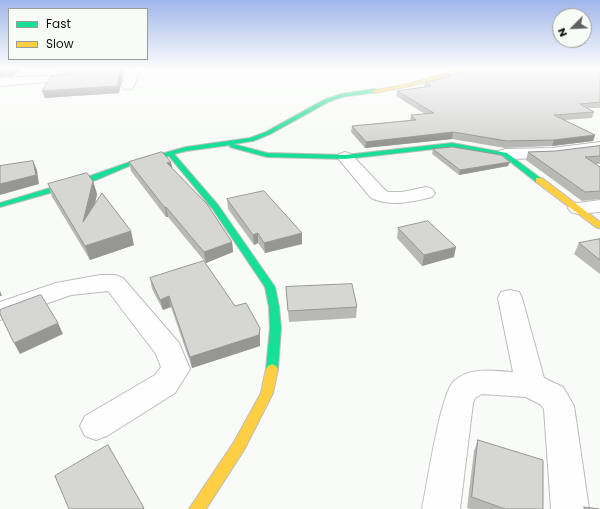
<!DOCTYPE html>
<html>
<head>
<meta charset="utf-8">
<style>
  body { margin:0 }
  #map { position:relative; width:600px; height:509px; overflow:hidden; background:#f9fbf8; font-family:Poppins,sans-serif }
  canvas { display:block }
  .legend { position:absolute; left:8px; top:8px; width:140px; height:52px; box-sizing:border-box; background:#f8fcf7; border:1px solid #9a9e9a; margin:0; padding:5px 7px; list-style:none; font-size:12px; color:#0e100e }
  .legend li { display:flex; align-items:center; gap:8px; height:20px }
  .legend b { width:20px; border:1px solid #9a9e9a }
  .north { position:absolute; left:552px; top:8px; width:40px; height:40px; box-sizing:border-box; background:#f8fcf7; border:1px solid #9a9e9a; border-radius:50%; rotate:246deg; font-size:11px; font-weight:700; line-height:16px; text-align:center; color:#0e100e }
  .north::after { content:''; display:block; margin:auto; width:14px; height:18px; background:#606260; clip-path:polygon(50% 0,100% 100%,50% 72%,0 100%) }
</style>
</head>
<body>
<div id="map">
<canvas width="600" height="509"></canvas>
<ul class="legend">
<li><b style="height:5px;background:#16e098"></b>Fast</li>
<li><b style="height:5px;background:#ffcf43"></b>Slow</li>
</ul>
<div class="north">N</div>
</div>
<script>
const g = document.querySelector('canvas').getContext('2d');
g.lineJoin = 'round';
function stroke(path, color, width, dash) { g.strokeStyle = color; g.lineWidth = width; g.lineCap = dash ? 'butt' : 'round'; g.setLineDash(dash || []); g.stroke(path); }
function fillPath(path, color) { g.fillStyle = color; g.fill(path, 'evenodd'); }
const street = new Path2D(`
  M130,69H141C137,76 136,83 132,89H124L122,86L124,77Z
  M588,69H599L600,78L596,77Z
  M67,75L71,76L73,78L71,80L0,86V78Z
  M600,142V152L552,158L505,159L499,157L497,154L499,151L505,149L552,148Z
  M345,152L351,154L385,190L388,192H402L426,187L432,189L435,193L432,197C412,202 391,207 371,198L337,157L339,154Z
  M600,200V212L578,214L571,212L568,208L571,204Z
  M100,275H115L123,278L179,343L190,369L175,393L107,436L96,440L85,436L80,426L85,416L155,375L161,367L156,354L108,291L71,295L0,320V302L56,283Z
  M510,290L519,292L522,298L544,378L563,387L574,406L589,509H551L544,409L541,405L526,397L482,394L475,398L473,403L460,509H422C427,486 440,394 454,381C471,366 494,371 513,372L498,298L501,292Z`);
const fast = new Path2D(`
  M374,89L376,90V92L342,97L328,102L270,134L253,141L233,144L267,153L345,155L452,143L507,153L543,180L539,182H536L503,156L452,147L345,159L267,157L230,147V145L186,151L174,154L218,205L275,287L279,307L281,328L278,369L276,372L272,374L268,372L266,369L270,328L269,307L265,287L212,208L169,156L131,165L96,180L0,207V203L90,176L127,163L168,152L186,147L250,138L266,132L324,100L341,94Z`);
const slow = new Path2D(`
  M461,69H473L410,86L374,93L371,91L409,84Z
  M536,178H542L600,222V228H597L536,182Z
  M272,364L276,366L278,369L273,393L244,450L206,509H189L234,442L261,393L266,369L268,366Z`);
const wall = new Path2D(`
  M56,69H124L119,93L45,98L42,91L70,74H58Z
  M465,69L600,74V108H588L594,112L592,118L564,120L595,135L593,141L552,146L505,148L452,139L365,148L351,132L352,126L410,120L411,115L425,114L396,96L397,91L424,87L425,82L447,78V75L464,73Z
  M600,146V164H596L600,167V199L582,201L526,160L528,152L555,151Z
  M433,149L508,166L459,175L432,154Z
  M129,162L172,169L232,242L233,252L206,263L168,217H166L131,171Z
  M93,181L97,194L95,204L134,245L90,260L52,197L48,184Z
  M227,199L302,233V244L265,253L258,243L254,245L228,209Z
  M398,228L454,257L422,266L397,238Z
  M600,239V274L574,254L579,243Z
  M150,278L235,306L260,328V346L192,368L171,307L163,310L152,289Z
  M286,287L357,307L356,318L289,322Z
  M478,440L543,509H471L467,508L474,451Z`);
const shadedWall = new Path2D(`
  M12,69H21L13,76L0,77V71Z
  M121,69H124L119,93L45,98L42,91Z
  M453,132L452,139L365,148L366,142Z
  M595,135L593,141L552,146L554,140Z
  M33,161L37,170L39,184L0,195V184Z
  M171,162L173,171L167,163Z
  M510,162L508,166L459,175L460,170Z
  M93,181L97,194L88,236L83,222Z
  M166,207L168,217H166L165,208Z
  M131,231L134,245L90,260L85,246Z
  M258,233V243L254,245L253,235Z
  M302,233V244L265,253L264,243Z
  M232,242L233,252L206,263L204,252Z
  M456,247L454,257L422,266L424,255Z
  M0,291L2,296H0Z
  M169,296L171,307L163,310L160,300Z
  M58,323L63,334L20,354L14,343Z
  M260,328V346L192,368L190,357Z`);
const building = new Path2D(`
  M0,69H12L10,70L0,71Z
  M70,69H121L117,86L42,91L51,76L69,75L72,72Z
  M465,69H592L597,73L600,74V102L580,104L594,112L554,115L595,135L554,140L507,141L453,132L366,142L352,126L416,120L411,115L434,113L397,91L431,86L425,82L450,77L447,75L469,73Z
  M600,146V156L585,157L600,167V191L585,192L528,152L555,151Z
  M453,147L501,155L510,162L460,170L433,149Z
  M162,152L171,162L167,163L207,204L232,242L204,252L166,207L165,208L129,162Z
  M33,161L36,175L0,184V166Z
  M87,173L93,181L83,222L102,193L131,231L85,246L48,184Z
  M264,191L302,233L264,243L258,233L253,235L227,199Z
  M428,221L456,247L424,255L398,228Z
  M600,239V260L579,243Z
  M204,261L235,306L246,303L260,328L259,335L190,357L169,296L160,300L150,278Z
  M352,284L357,307L288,311L286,287Z
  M41,295L58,323L14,343L0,314V310Z
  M478,440L543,460V509H505L472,497Z
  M108,445L144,508L143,509H69L55,476Z
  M584,507L599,509H585Z`);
stroke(street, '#bcbdbc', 2);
stroke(fast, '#bcbdbc', 2);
stroke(slow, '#bcbdbc', 2);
fillPath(street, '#fefefe');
fillPath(fast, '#16e098');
fillPath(slow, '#ffcf43');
fillPath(wall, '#b8b9b7');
fillPath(shadedWall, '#969695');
fillPath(building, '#d6d7d5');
stroke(building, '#969695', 1);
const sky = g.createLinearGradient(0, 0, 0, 140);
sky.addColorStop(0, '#a0b7eb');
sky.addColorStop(0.49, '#fcfdfc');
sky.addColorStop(1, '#fcfdfc00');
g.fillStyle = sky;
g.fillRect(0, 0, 600, 140);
</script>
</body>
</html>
